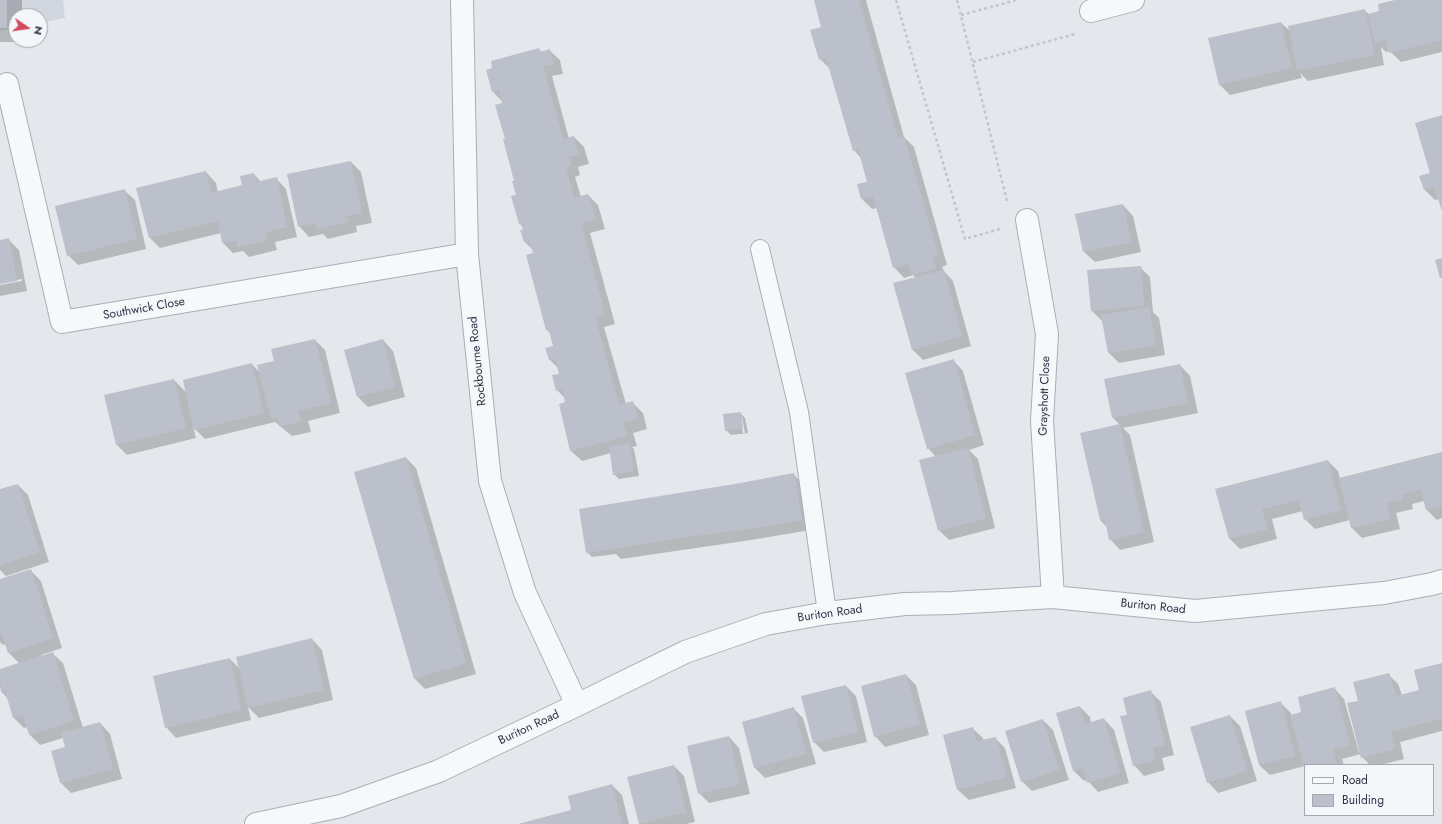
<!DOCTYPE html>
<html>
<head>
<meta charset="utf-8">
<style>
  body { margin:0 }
  #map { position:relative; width:1442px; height:824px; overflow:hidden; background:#e4e7ec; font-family:Jost,sans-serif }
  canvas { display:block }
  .legend { position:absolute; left:1304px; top:764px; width:130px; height:52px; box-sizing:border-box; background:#f4f6f9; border:1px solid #a4a8b1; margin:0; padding:5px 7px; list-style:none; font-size:12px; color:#2b3445 }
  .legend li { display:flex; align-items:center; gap:8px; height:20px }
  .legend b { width:20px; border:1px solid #a4a8b1 }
  .north { position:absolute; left:8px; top:8px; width:40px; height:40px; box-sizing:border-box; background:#f4f6f9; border:1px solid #a4a8b1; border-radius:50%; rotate:103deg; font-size:11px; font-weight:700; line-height:16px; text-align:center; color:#2b3445 }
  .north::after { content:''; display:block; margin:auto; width:14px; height:18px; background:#d1495b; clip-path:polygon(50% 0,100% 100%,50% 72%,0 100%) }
</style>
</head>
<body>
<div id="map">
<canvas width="1442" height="824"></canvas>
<ul class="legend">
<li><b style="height:5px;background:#f7f8fa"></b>Road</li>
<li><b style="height:11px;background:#bbc0ca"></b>Building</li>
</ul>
<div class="north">N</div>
</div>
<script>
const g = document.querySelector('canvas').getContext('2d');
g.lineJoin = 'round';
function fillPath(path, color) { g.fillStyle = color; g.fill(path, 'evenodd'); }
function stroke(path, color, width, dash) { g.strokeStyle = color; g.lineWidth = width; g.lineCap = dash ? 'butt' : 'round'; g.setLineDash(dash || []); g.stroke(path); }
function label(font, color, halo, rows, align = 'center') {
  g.font = font + ' Jost,sans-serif'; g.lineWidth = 4; g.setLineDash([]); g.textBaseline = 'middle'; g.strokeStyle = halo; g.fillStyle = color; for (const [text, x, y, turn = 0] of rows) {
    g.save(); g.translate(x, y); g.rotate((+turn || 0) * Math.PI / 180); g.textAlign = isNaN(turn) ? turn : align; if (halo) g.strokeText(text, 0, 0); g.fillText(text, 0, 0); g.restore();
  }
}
const built = new Path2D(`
  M0,0H63L65,18L40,23V16H16V28L0,31Z`);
const shadow = new Path2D(`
  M0,0H22V16H16V40H21V42H0Z
  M815,0H866L904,137L914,147L947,265L942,267L944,271L953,281L971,346L923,360L913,350L894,284L916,278L913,275L904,278L894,267L877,208L872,209L862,199L858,185L868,182L861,158L854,150L830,69L820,59L823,28Z
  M1399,0H1442V52L1401,62L1390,51L1386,52L1381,47L1384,65L1308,81L1300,73L1302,78L1230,95L1220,85L1210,39L1281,23L1290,31L1365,11L1369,14L1380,12Z
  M539,49L542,52L549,50L560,60L563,74L552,76L569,139L574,137L584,147L589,164L578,167L580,175L575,177L581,197L588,195L598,205L605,229L590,233L615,324L604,327L626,404L633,403L643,413L647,429L633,433L637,446L632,447L634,449L639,476L619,479L614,474L611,453L582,461L571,451L560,405L567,403L566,399L557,390L560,374L559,369L550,360L547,349L555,347L551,334L547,330L533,250L525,242L523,227L520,224L515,182L506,139L503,104L502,101L493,92Z
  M1442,116V209L1439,199L1435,200L1425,190L1431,173Z
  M351,162L361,172L372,223L356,226L357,232L328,239L323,234L309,237L299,226Z
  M206,172L216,183L218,193L244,186L254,174L261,182L276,178L286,189L297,237L275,242L277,250L249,257L243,251L233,253L223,243L221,233L160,248L150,238Z
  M124,190L135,200L146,249L78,265L68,255Z
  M1123,205L1133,216L1141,252L1095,262L1084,252L1076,215Z
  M8,239L19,250L27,291L0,296V285L22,281V279L0,283V241Z
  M1140,267L1150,277L1153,312L1159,318L1165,355L1119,363L1109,353L1103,321H1102L1092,311Z
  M315,340L325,350L340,413L308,421L311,432L292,436L275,422L205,439L193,427L196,438L127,455L117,445L174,380L186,392L252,364L260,373L275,362Z
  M383,340L393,351L405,397L368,407L358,397Z
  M953,360L963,371L984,445L969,450L978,459L995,528L949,540L939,530L936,457L928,448Z
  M1180,365L1190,376L1198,413L1123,428L1130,435L1154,542L1120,550L1110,539L1107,527L1100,520L1120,425L1113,418Z
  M740,413L745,418L748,433L731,435L726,430ZM740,417H742L745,433H743Z
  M1442,453V518L1437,520L1426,509L1424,501L1412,504L1413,509L1396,513L1400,529L1362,538L1352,528L1350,520L1315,529L1305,519L1303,511L1272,519L1277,539L1240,549L1230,539L1217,489L1328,461L1338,471L1340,479Z
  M406,458L416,468L476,674L425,689L415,679Z
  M793,474L803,484L811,530L751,540L621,559L616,554L592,557L587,552Z
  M18,485L28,495L49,562L6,576L0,570V490Z
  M30,570L41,581L62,648L41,655L42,657L52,653L63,663L83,728L100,723L110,734L122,779L71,793L61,783L66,748L63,738L40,745L30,735L27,727L24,728L14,718L8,699L2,692L0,687V670L20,664L8,652L6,644L3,645L0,642V580Z
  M312,639L322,650L333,700L259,718L248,707L251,720L176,738L166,727L230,659L240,669Z
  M1442,664V731L1400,742L1404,759L1380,765H1370L1362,757L1361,754L1342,759L1344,765H1305V768V766L1270,775L1259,765L1280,702L1291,713V716L1303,713L1334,688L1344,699L1359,752L1360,751L1359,702L1388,674L1398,684L1402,695L1420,691Z
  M906,675L916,685L929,735L885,747L875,736Z
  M846,686L856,696L867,742L824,752L814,742Z
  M1150,691L1161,702L1174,755L1162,758L1165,770L1144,776L1134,765L1129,715Z
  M1080,707L1090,717L1091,723L1104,719L1114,730L1129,783L1098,792L1087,780L1084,781L1074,771L1057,713Z
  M793,708L803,718L816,764L765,778L755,768L743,722Z
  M1230,716L1240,726L1257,781L1218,793L1208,782Z
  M1043,720L1053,730L1069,780L1032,791L1022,781Z
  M972,728L983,738V741L995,738L1005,748L1016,788L969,800L958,790L944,736Z
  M729,737L739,748L750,794L709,803L699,793Z
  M674,766L684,776L695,822L686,824H640V823Z
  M612,785L622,795L629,824H520L572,810Z`);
const building = new Path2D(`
  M0,0H7V28H0Z
  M814,0H859L898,138L904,136L938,255L933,257L936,268L912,275L908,264L893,268L873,196L861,199L857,184L867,182L858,149L853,151L826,58L819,60L810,30L821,27Z
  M1395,0H1442V40L1389,53L1386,40L1375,43L1368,14L1379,11L1378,4Z
  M1365,9L1375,55L1297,71L1288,26Z
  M1281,22L1292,68L1219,85L1208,38Z
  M539,48L540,52L550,49L554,64L543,66L563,139L574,136L579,154L569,157L571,165L566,167L574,198L588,194L596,219L581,223L605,314L595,317L619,405L633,401L638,419L623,423L627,436L570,451L559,404L565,402L562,389L556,391L552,375L559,374L555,359L549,360L545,348L553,346L549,330H546L526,255L533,253L529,241L524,242L520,230H523L521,224H519L511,196L516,195L512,181H514L503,139H505L495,105L502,103L499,90L492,92L486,70L492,68L491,61Z
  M1442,115V211L1434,187L1424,190L1419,176L1430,173L1415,123Z
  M351,161L362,213L347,216L348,222L317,229L315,223L298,227L287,174Z
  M206,171L211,193L242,185L240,176L254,173L256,182L277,177L287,227L266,232L268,240L238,247L236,241L222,243L218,221L149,238L136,188Z
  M125,189L137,239L67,256L55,206Z
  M1123,204L1131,242L1083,252L1075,214Z
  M9,238L17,281L0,284V240Z
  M1442,258V278H1440L1435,260Z
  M1141,266L1144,306L1091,311L1087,270Z
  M944,270L962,336L912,350L893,283Z
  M1149,307L1156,345L1108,353L1101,315Z
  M315,339L331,403L298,411L301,421L280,427L278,418L271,419L257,365L274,361L271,349Z
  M383,339L395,387L357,397L344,350Z
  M954,359L975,435L927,449L905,373Z
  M252,363L264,413L194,430L183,380Z
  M1180,364L1188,403L1112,418L1104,379Z
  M174,379L186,428L116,445L104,395Z
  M741,412L743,428L725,431L723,414Z
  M1120,424L1144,532L1109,540L1105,519L1100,520L1080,433Z
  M630,443L634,471L613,475L609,447Z
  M968,448L986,518L938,531L919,460Z
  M1442,452V506L1426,510L1421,489L1402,494L1403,499L1387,503L1391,519L1351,528L1339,478Z
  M406,457L466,663L414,679L354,472Z
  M1328,460L1341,510L1304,520L1299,500L1262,509L1268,529L1229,539L1215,489Z
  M794,473L802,520L741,530L678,538L586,553L579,509L735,484Z
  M18,484L40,552L0,565V489Z
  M31,569L53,638L8,653L1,632L0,633V579Z
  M312,638L324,690L248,708L236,657Z
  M53,652L74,721L29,735L23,715L13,718L5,691L1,692L0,669Z
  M230,658L241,710L165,728L153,676Z
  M1442,663V718L1391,732L1395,749L1361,758L1347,703L1358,701L1353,682L1389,673L1396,696L1419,690L1414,670Z
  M906,674L920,724L874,737L861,686Z
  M846,685L858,732L813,743L801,696Z
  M1335,687L1350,745L1333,749L1337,765H1305V770L1290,715L1301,712L1298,697Z
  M1151,690L1165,745L1153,748L1156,760L1133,766L1120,716L1127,715L1123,698Z
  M1281,701L1295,756L1259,765L1245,711Z
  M1080,706L1085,724L1104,718L1120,773L1087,783L1083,768L1073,771L1056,713Z
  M794,707L806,754L754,768L742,722Z
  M1230,715L1247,771L1207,783L1190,727Z
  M1043,719L1059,770L1021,782L1005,731Z
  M100,722L113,769L60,783L51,751L65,747L61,733Z
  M973,727L976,741L996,737L1007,777L957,790L943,735Z
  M729,736L740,784L698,794L687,746Z
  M674,765L686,812L639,824L627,777Z
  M612,784L622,824H518L571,810L568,796Z`);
const path = new Path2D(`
  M896,0L965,239L1000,229
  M957,0L1007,201
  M961,15L1017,0
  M973,62L1075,34`);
const service = new Path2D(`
  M760,249L799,412L827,613`);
const minor = new Path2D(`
  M462,0L467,254L490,481L525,593L577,705
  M1091,11L1133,0
  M7,84L62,322L467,254
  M1027,220L1047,334L1042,421L1053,597
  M256,824L341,806L439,771L577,705L685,652L766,624L827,613L905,604L952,603L1053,597L1195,611L1384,593L1432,584L1442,581`);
const streetNames = [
  ["Southwick Close",144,309,-10],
  ["Rockbourne Road",478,361,-96],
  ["Grayshott Close",1045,396,-88],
  ["Buriton Road",1153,607,6],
  ["Buriton Road",830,614,-8],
  ["Buriton Road",529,728,-25]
];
fillPath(built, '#d2d6de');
fillPath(shadow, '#0003');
fillPath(building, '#bbc0ca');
stroke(service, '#a9aeb7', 20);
stroke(minor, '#a9aeb7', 24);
stroke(path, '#c2c5cb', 2.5, [3, 3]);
stroke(service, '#f7f8fa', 18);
stroke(minor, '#f7f8fa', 22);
label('12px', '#2b3445', '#f4f6f9', streetNames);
</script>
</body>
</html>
